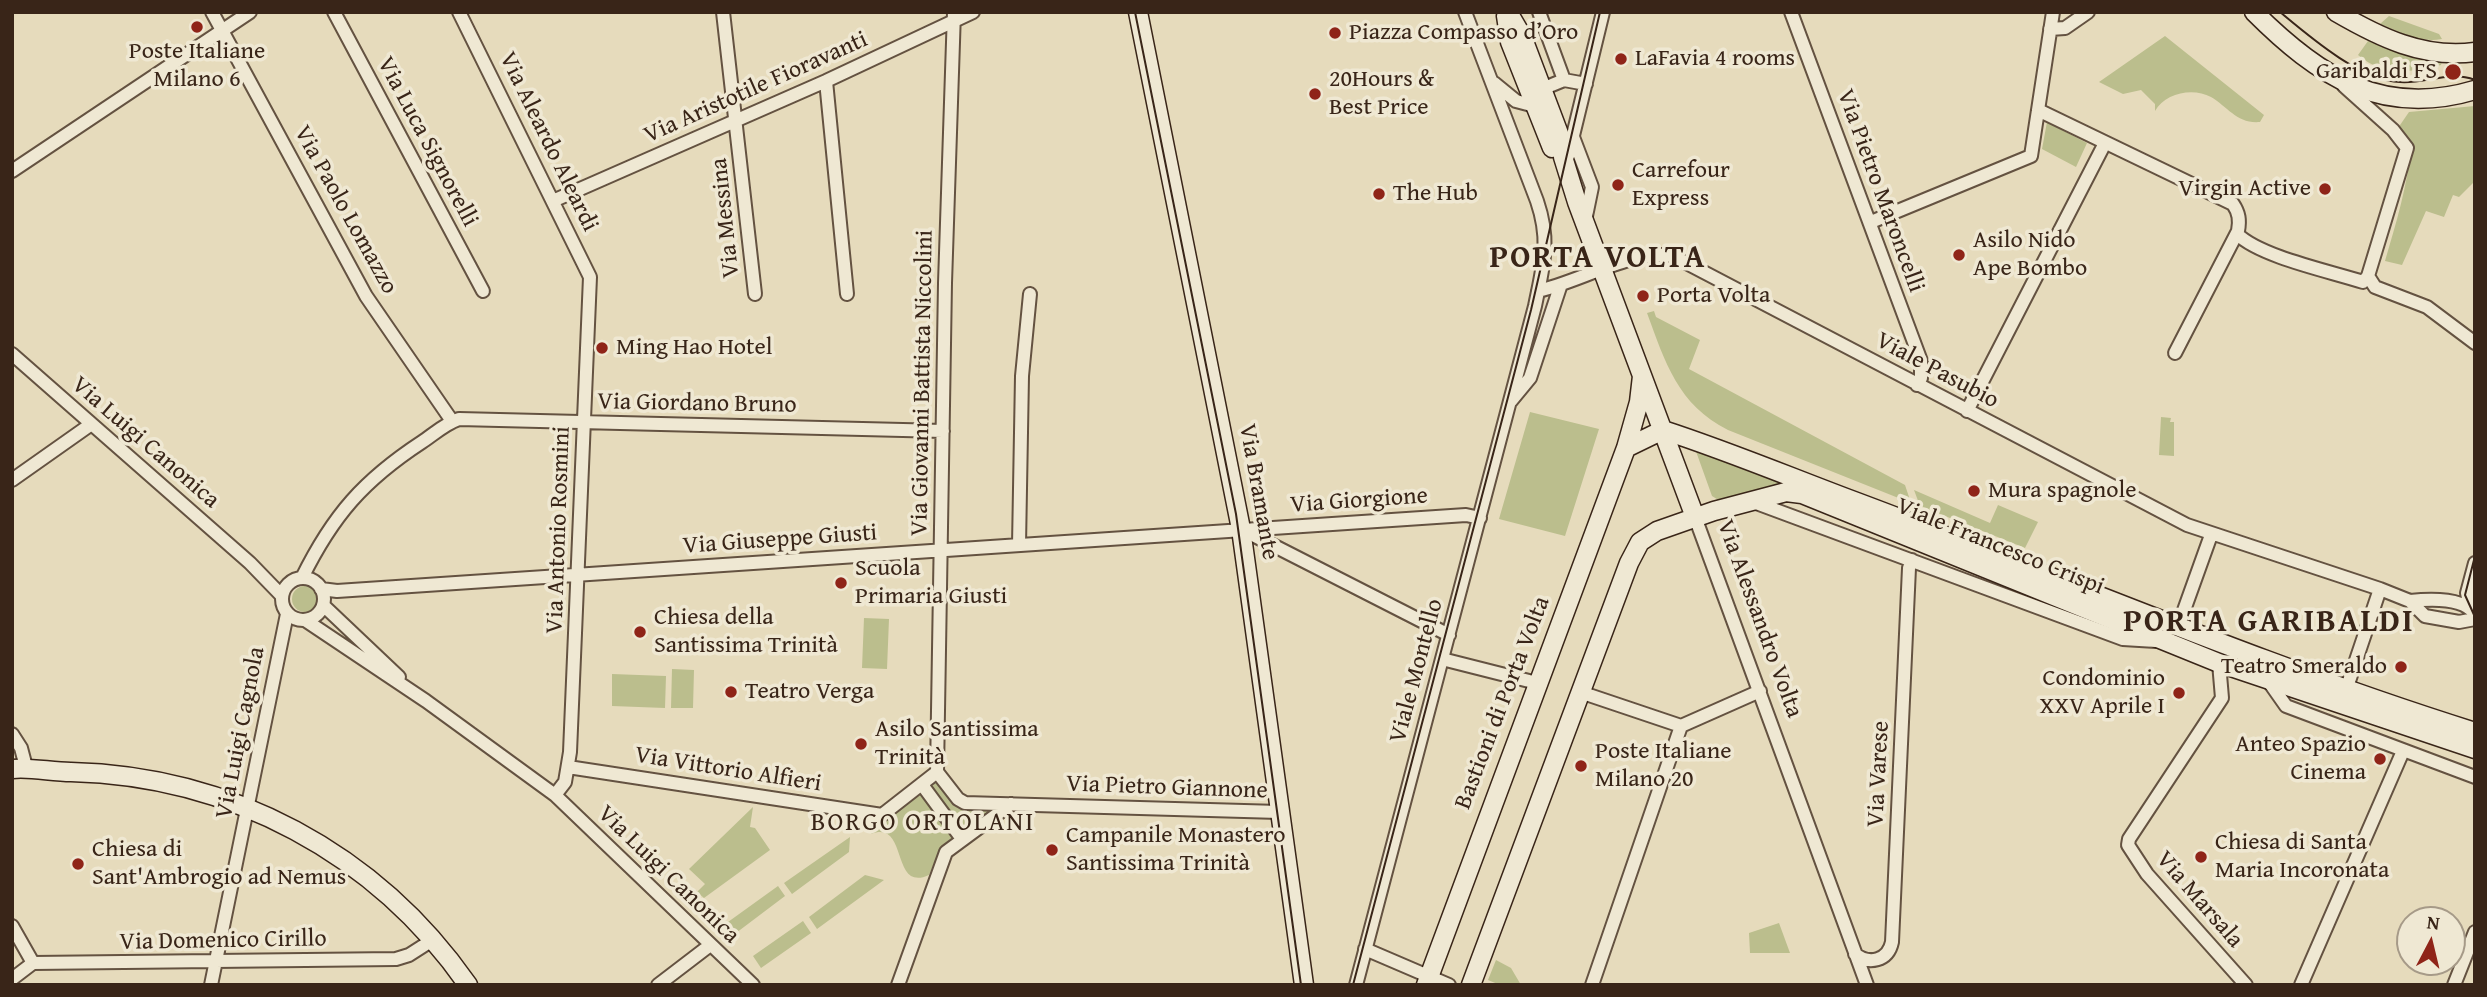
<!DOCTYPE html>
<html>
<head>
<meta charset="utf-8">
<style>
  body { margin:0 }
  #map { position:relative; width:2487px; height:997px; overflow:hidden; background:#e6dbbc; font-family:"Gentium Book Plus",serif }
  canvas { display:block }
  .frame { position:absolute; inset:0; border:14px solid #392518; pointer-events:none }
  .north { position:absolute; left:2396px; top:906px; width:70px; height:70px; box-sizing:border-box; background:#efe8d3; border:2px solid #a69a88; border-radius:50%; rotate:7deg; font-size:19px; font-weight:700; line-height:28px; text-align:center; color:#392518 }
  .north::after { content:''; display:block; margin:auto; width:24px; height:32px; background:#8f2418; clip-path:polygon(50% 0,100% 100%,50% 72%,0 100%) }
</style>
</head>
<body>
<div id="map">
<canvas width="2487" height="997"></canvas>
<div class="frame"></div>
<div class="north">N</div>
</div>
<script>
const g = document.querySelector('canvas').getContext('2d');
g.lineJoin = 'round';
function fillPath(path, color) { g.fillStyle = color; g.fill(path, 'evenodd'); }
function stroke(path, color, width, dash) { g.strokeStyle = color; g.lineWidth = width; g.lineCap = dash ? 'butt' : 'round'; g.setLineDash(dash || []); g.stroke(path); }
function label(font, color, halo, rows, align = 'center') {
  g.font = font + ' "Gentium Book Plus",serif'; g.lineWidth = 7; g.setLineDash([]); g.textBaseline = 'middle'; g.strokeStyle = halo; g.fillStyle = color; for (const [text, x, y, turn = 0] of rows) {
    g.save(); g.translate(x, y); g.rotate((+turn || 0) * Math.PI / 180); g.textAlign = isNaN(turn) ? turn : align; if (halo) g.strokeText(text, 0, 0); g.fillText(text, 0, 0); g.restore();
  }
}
const green = new Path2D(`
  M2389,16L2439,34L2442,39C2421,43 2403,34 2380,24Z
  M2165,36L2264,115L2260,122C2237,124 2228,107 2211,97C2193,87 2165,93 2155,111V104L2141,90L2123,94L2099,82Z
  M2368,41L2412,57L2442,61L2441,65C2408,72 2386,78 2358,55Z
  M2475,106V181L2459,197L2453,195L2444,217L2426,211L2402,265L2385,261C2396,223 2408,185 2411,145L2398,128L2409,112Z
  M2047,122L2087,143L2076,167L2042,149Z
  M1654,311L1656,317L1700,340L1689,369L1905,485L1911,503L1728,430C1678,405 1665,362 1647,313Z
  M1530,412L1599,429L1565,536L1499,519Z
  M2161,417L2171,418L2170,422H2174V456L2159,455Z
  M1693,443L1782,482L1777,487L1720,501L1712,496Z
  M1914,490L1990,523L1998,505L2038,522L2025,548L1920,506Z
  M292 599a13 13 0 1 1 26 0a13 13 0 1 1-26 0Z
  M864,618L889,619L887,669L862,668Z
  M672,669L694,670L693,708H671Z
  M612,674L666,676L665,708L612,706Z
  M938,777L958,803L1003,807L963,833L931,788Z
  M922,794L954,838L941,847L929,875C890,893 909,819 871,834L876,823Z
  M753,807L750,827L755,828L770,850L704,898L697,892L705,884L689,869Z
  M850,837L849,852L792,894L784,883Z
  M865,875L884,880L817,929L809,917Z
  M778,886L785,896L736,933L728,922Z
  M803,921L811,933L761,968L753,956Z
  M1779,923L1790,953H1750L1749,933Z
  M1496,960L1511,968L1521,985H1500L1488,980Z`);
const street = new Path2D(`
  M212,12L366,296L452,421
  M334,12L483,291
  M459,12L590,277L570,752L565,782L555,795
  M723,12L755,294
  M954,12L945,283L937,772L958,799L965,803L1279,812
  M1539,12L1564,80
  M1791,12L1921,361V378L1917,385
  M2050,29L2065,28L2088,12
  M826,81L847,294
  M1494,83L1516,101L1535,106
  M2344,86L2393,130L2407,148L2368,276L2375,287L2427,307L2475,343
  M1542,89L1564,80L1586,84
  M2038,110L2233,204C2239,213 2240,220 2238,231L2175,353
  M1573,137L1592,187L1585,221
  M1568,156L1603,12
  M12,171L250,12
  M555,200L826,81L973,12
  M1871,222L2031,156L2053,12
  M2237,234C2261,257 2329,271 2363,282L2368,276
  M1538,291C1579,282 1633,249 1673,256L2187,525L2380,589L2410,601L2425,616L2459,622L2475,619
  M12,354L250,563L282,596
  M1511,401L1530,378L1560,287
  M1967,411L2105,143
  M12,480L90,425
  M1751,501L2123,639L2156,641
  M1695,517L1867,985
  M1241,529L1449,635
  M1019,545L1022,376L1030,294
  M282 599a21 21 0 1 1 42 0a21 21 0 1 1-42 0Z
  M302,578C333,515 364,480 422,442C434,434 446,423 459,419L943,431
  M321,589L337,591L1466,515L1480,518
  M2410,601C2429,599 2463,597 2475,614
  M323,605L399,677
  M2470,607L2467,593L2475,563
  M305,620L426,701L555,795L753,985
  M2178,627L2211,535
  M1442,659L1537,683
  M2219,663L2222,698L2129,839L2128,845L2147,874L2246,985
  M2267,679L2286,706L2475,777
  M2346,690L2380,589
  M1580,692L1681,726L1760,691
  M12,734L21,748L26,767
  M568,767L882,815L937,772
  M923,786L962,839
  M12,926L33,963
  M1365,949L1449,985
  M1855,954C1869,965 1888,961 1892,942L1909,568L1912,560
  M12,979L33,963L396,959L409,955L434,939
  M211,985L287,614
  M658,985L709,946
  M898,985L946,852L1011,804
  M1356,985L1535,306C1543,266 1551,242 1537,201L1465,12
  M1592,985L1681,726
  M2301,985L2403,751
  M2454,985L2475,932`);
const secondary = new Path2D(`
  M1138,12L1241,529L1304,985
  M1508,12L1522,36L1564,147L1563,157L1577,202L1695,517
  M2254,12C2318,76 2381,118 2475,90
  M2336,12C2379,37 2423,59 2475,52
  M1506,16L1510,42L1552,148
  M1663,430C1725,450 1785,475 1846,498C2056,576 2261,665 2475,732
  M1626,448L1663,430
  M12,769C32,767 51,772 71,772C231,776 376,853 468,985
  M1426,985L1626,448L1639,402L1642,376
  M1471,985L1629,563L1640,542L1657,531L1714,511L1786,492L1802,494L2219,663L2475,749`);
const tram = new Path2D(`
  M1135,12L1236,514L1301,985
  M2280,12C2310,37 2361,81 2400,82C2426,84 2449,70 2475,80
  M2475,556L2465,595L2475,617
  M1353,985L1531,310L1600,12`);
const markers = [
  [197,27,7,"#8f2418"],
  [1335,33,7,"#8f2418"],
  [1621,59,7,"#8f2418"],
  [2453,72,9,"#8f2418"],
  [1315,94,7,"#8f2418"],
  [1618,185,7,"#8f2418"],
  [2325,189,7,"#8f2418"],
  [1379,194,7,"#8f2418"],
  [1959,255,7,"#8f2418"],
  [1643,296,7,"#8f2418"],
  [602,348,7,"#8f2418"],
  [1974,491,7,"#8f2418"],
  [841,583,7,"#8f2418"],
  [640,632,7,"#8f2418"],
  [2401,667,7,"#8f2418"],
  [731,692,7,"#8f2418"],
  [2179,693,7,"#8f2418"],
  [861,744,7,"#8f2418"],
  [2380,759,7,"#8f2418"],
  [1581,766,7,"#8f2418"],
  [1052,850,7,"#8f2418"],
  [2201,857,7,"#8f2418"],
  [78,864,7,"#8f2418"]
];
const poiNames = [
  ["Piazza Compasso d’Oro",1349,33],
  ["Poste Italiane",197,52,"center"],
  ["Milano 6",197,80,"center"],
  ["LaFavia 4 rooms",1635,59],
  ["Garibaldi FS",2437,72,"right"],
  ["20Hours &",1329,80],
  ["Best Price",1329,108],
  ["Carrefour",1632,171],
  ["Express",1632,199],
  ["Virgin Active",2311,189,"right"],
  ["The Hub",1393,194],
  ["Asilo Nido",1973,241],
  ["Ape Bombo",1973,269],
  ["Porta Volta",1657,296],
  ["Ming Hao Hotel",616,348],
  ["Mura spagnole",1988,491],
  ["Scuola",855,569],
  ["Primaria Giusti",855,597],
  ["Chiesa della",654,618],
  ["Santissima Trinità",654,646],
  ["Teatro Smeraldo",2387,667,"right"],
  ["Condominio",2165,679,"right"],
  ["XXV Aprile I",2165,707,"right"],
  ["Teatro Verga",745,692],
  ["Asilo Santissima",875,730],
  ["Trinità",875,758],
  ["Anteo Spazio",2366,745,"right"],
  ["Cinema",2366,773,"right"],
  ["Poste Italiane",1595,752],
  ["Milano 20",1595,780],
  ["Campanile Monastero",1066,836],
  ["Santissima Trinità",1066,864],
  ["Chiesa di Santa",2215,843],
  ["Maria Incoronata",2215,871],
  ["Chiesa di",92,850],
  ["Sant'Ambrogio ad Nemus",92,878]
];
const streetNames = [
  ["Via Aristotile Fioravanti",756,88,-24],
  ["Via Luca Signorelli",427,142,62],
  ["Via Aleardo Aleardi",548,142,64],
  ["Via Pietro Maroncelli",1880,191,70],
  ["Via Paolo Lomazzo",345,210,61],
  ["Via Messina",726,218,-96],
  ["Viale Pasubio",1937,371,28],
  ["Via Giovanni Battista Niccolini",923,383,-89],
  ["Via Giordano Bruno",697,404,1],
  ["Via Luigi Canonica",145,443,41],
  ["Via Bramante",1258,492,80],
  ["Via Giorgione",1359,501,-4],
  ["Via Antonio Rosmini",559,530,-88],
  ["Via Giuseppe Giusti",780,540,-4],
  ["Viale Francesco Crispi",2000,547,22],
  ["Via Alessandro Volta",1759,619,70],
  ["Viale Montello",1417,671,-75],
  ["Bastioni di Porta Volta",1503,703,-69],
  ["Via Luigi Cagnola",241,733,-79],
  ["Via Vittorio Alfieri",728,770,9],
  ["Via Varese",1879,774,-87],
  ["Via Pietro Giannone",1167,788,2],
  ["Via Luigi Canonica",668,875,44],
  ["Via Marsala",2199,900,49],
  ["Via Domenico Cirillo",223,941,-1]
];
const neighbourhoodNames = [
  ["BORGO ORTOLANI",923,823]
];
const districtNames = [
  ["PORTA VOLTA",1598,259],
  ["PORTA GARIBALDI",2269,623]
];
fillPath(green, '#bbbe8d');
stroke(street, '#645241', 16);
stroke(secondary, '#392518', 21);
stroke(street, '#efe8d3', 12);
stroke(secondary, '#efe8d3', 18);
stroke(tram, '#392518', 2);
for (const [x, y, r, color] of markers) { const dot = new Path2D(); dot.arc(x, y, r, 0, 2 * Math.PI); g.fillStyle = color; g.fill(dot); stroke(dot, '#efe8d3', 2.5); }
label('24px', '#392518', '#efe8d3', poiNames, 'left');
label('24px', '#392518', '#efe8d3', streetNames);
g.letterSpacing = '2px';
label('26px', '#392518', '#efe8d3', neighbourhoodNames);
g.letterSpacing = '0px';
g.letterSpacing = '2px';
label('bold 32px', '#392518', '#efe8d3', districtNames);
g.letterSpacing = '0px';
</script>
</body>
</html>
